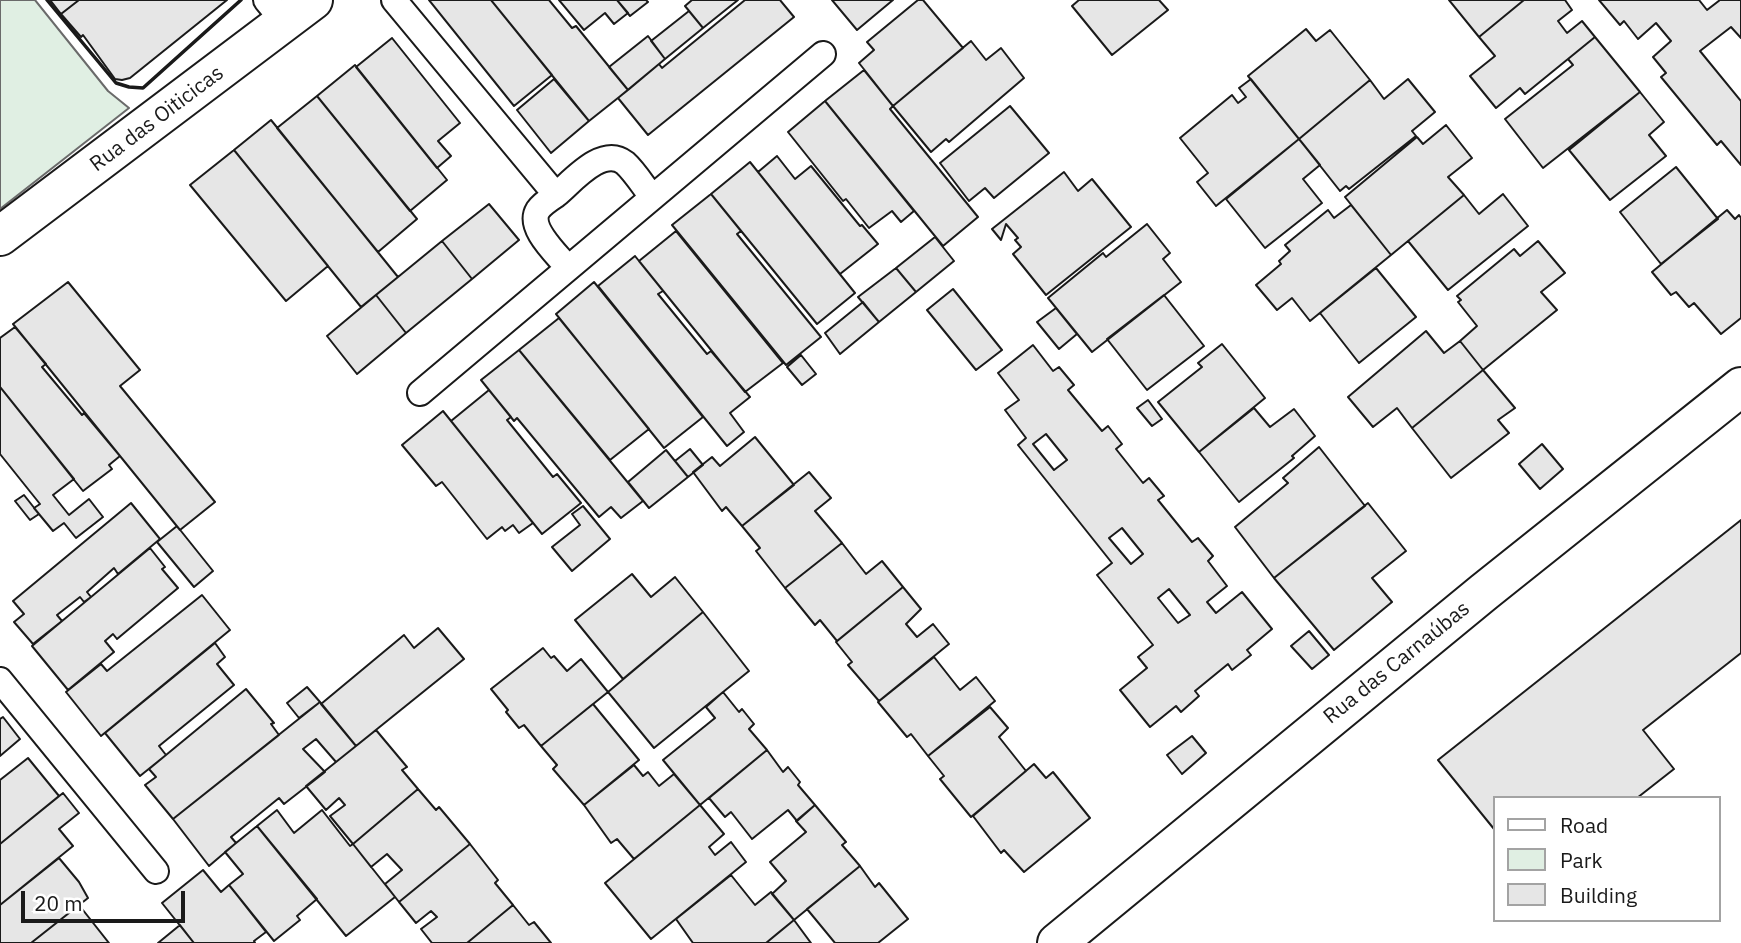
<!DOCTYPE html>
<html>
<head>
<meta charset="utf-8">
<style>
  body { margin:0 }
  #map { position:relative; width:1741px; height:943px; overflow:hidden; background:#fff; font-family:"IBM Plex Sans",sans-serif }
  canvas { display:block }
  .legend { position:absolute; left:1493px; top:796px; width:228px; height:126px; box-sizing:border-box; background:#fff; border:2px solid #a3a3a3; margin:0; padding:9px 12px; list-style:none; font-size:21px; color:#1a1a1a }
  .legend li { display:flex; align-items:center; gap:14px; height:35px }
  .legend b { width:35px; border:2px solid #a3a3a3 }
  .scale { position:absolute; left:21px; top:891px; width:164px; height:32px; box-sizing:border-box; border:4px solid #1a1a1a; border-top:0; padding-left:9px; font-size:21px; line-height:24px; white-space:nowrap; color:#1a1a1a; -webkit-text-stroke:5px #fff; paint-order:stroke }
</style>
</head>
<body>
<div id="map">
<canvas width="1741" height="943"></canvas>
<ul class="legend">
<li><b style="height:9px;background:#fff"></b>Road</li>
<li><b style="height:19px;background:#e0efe3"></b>Park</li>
<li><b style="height:19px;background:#e6e6e6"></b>Building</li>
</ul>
<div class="scale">20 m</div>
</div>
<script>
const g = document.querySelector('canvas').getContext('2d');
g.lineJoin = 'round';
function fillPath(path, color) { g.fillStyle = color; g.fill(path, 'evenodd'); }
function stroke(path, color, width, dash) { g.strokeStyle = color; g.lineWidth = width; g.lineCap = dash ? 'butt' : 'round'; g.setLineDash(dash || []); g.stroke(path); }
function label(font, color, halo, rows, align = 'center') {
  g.font = font + ' "IBM Plex Sans",sans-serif'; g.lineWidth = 5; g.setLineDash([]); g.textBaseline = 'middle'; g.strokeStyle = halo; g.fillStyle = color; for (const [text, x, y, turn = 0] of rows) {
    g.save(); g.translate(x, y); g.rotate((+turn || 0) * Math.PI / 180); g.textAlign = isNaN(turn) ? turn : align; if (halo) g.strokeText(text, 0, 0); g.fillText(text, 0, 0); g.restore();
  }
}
const green = new Path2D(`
  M0,0H35L108,91L129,108L0,209Z`);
const building = new Path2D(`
  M50,0H79L61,14Z
  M79,0H227L130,78L122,80L115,79L83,35L81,37L61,14Z
  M429,0H491L552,75L514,106Z
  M491,0H549L572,28L576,26L628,90L589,121Z
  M559,0H617L628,13L614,24L605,13L584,30Z
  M617,0H646L648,2L630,16Z
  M692,0H738L703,28L685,6Z
  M745,0H780L794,17L648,135L618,98L659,64L662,68Z
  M832,0H893L857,30Z
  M918,0H923L963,48L893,106L859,63L874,50L867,42Z
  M1079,0H1159L1168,10L1112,55L1072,6Z
  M1449,0H1524L1479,37Z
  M1524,0H1565L1572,10L1558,21L1567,33L1582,21L1595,37L1525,94L1520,88L1496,108L1470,76L1495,56L1479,37Z
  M1599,0H1699L1707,10L1720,0H1741V38L1731,27L1700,51L1741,101V165L1721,141L1717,145L1661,77L1666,73L1653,57L1671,41L1656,23L1638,39L1624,21L1620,25Z
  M689,11L703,28L665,59L651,41Z
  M1306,29L1316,41L1330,30L1370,80L1299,139L1248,76Z
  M648,36L665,59L628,90L609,67Z
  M1595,37L1640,92L1543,168L1505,119L1573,65L1568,59Z
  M392,38L460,123L438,141L451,156L437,168L356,67Z
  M971,41L986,60L1001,48L1024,78L949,142L946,139L931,152L893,106Z
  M355,65L447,180L410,211L317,96Z
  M864,70L893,106L890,109L978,217L943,246L825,101Z
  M554,79L589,121L551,153L517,110Z
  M1251,79L1299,139L1216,206L1197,182L1208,173L1180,138L1232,95L1238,103L1246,97L1239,88Z
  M1408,79L1435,112L1412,131L1416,136L1349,189L1346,186L1340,191L1299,139L1370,80L1384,99Z
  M1640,92L1664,122L1649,135L1666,156L1610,200L1569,150Z
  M317,96L417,219L378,252L277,128Z
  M825,101L914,211L901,222L892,211L869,228L846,199L843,201L788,132Z
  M1010,106L1049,153L994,198L985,188L969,201L940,163Z
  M271,120L398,277L361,307L234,150Z
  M1446,125L1472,158L1448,177L1464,195L1391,255L1345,197L1417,137L1423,144Z
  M1299,139L1320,165L1303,179L1322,203L1265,248L1226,199Z
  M234,150L328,266L286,301L190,185Z
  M777,156L795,179L811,166L860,226L862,225L878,244L840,274L758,172Z
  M750,162L855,293L817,324L711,194Z
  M1676,167L1718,219L1661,264L1620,212Z
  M1064,172L1078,191L1092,179L1131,227L1046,295L1013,254L1021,247L1015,240L1018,238L1006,224L1001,240L992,229Z
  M711,194L741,231L737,234L821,337L786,365L672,225Z
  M1503,194L1528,226L1448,290L1408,241L1464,195L1479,214Z
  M489,204L519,240L472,279L442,241Z
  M1351,205L1391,255L1310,321L1292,298L1277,310L1256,285L1281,264L1279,261L1290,251L1285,245L1328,210L1334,218Z
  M1727,210L1735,219L1739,215L1741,218V318L1721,334L1694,303L1689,307L1676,292L1671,295L1652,272Z
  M1147,224L1170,253L1163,259L1181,282L1092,352L1048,298L1103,253L1106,257Z
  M676,231L783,363L745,392L639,261Z
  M935,237L954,261L916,292L896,268Z
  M442,241L472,279L406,333L376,295Z
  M1538,241L1565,273L1541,292L1557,310L1483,370L1460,341L1477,326L1458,302L1461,300L1457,296L1514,249L1520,256Z
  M635,256L663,291L658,294L707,354L711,351L750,397L730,413L744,432L727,446L598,286Z
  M896,268L916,292L879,322L858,297Z
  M1376,268L1416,317L1359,363L1320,313Z
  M68,282L140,370L120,386L215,502L180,530L13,324Z
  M594,282L703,417L664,448L556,314Z
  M953,289L1002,350L976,370L927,310Z
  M376,295L406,333L357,374L327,336Z
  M1164,295L1204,346L1147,390L1107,339Z
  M863,302L879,322L840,354L825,333Z
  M1056,308L1077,334L1059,349L1037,322Z
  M559,318L649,429L610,460L519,350Z
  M15,327L46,364L42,367L82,415L84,413L120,456L109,465L112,469L83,491L0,387V338Z
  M1426,331L1444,353L1460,341L1483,370L1412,428L1397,408L1373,427L1348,397Z
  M1222,344L1265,398L1199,452L1158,402L1202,367L1198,363Z
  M1033,345L1053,371L1059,367L1074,385L1068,390L1102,431L1108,426L1122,444L1116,449L1143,483L1149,478L1164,496L1158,500L1192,542L1198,538L1213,556L1208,561L1227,586L1207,602L1216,613L1242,592L1272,629L1247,650L1251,655L1232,670L1228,664L1195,691L1199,696L1181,712L1176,706L1150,727L1120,690L1147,668L1138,657L1153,645L1097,575L1112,563L1018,445L1026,438L1005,410L1019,400L998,373ZM1046,434L1067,460L1054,470L1033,444ZM1122,528L1143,554L1131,564L1109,538ZM1169,589L1190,615L1178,623L1158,598Z
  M519,350L643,501L621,518L611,507L599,517L517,418L514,421L481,380Z
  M801,355L816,374L802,385L787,367Z
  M1483,370L1515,408L1498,420L1509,433L1451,478L1412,428Z
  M0,387L74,479L53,495L69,515L89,499L103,517L76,538L64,523L53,531L34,508L40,504L0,454Z
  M489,390L511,417L507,420L553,477L557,474L581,503L542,534L451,421Z
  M1148,400L1162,419L1152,426L1137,408Z
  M1254,408L1270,427L1294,409L1315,436L1292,456L1294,458L1239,502L1199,452Z
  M443,411L533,523L519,533L513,525L505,531L502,527L487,539L442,482L436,486L402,445Z
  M755,437L794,485L742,526L726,507L722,511L693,472L712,457L720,466Z
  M1542,444L1563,469L1540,489L1519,464Z
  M1319,447L1365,506L1274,578L1235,527L1288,483L1283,478Z
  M690,449L703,465L688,477L675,461Z
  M666,450L688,477L649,508L628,482Z
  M809,472L831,498L815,511L842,543L785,588L756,551L760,548L742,526Z
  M24,495L39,514L30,520L15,501Z
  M131,503L160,539L118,574L114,568L87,592L91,597L84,602L80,597L57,615L62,621L33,644L14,622L24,614L13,601Z
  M1368,503L1406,551L1372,578L1392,602L1334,650L1274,578Z
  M583,506L610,539L572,571L552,547L580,525L572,514Z
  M1741,520V653L1643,730L1674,769L1637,798H1494V829L1438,760Z
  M177,526L213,571L194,587L157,542Z
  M842,543L866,574L882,561L903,587L837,641L820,620L815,625L785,588Z
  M150,548L165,567L162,569L178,588L117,639L113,634L105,641L114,652L68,690L32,646Z
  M632,574L651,597L675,577L703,612L623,679L575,620Z
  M903,587L921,609L906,624L917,637L933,624L949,644L879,701L848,665L852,662L836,642Z
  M202,595L230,630L101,736L66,692L101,664L107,671Z
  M703,612L749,671L654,748L608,692Z
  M438,628L464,659L356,746L321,704L404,635L414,648Z
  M1309,631L1329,655L1312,669L1291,646Z
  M215,643L225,657L217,664L234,685L159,746L166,755L140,776L105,733Z
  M543,648L551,658L554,656L567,671L581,659L608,692L541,746L524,725L519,728L506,712L508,710L491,689Z
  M934,657L960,690L976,677L995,701L928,756L911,734L907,737L878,702Z
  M307,687L320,702L299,718L287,703Z
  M246,689L274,723L271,724L279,735L173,819L145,785L156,777L149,769Z
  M723,692L739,712L742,709L754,724L749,729L767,750L700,805L663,760L715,718L706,707Z
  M320,702L356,746L336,762L316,739L303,749L325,772L284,804L279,798L231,837L236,843L209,866L173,819Z
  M593,704L639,760L584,805L553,769L557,765L541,746Z
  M990,707L1008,728L999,737L1026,771L971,817L940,779L944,776L928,756Z
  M3,717L20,739L0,756V719Z
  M376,730L407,767L402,770L418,789L353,844L330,816L345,805L339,798L326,810L306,786Z
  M1192,736L1206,753L1182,774L1167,755Z
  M767,750L783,772L788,767L800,782L798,785L815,805L797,821L788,810L752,839L731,812L725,817L709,798Z
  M28,758L59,796L0,844V780Z
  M1034,764L1046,778L1053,772L1090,818L1024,872L1004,850L1001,853L973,816Z
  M634,765L643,776L648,772L659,786L674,774L700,805L634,859L617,839L611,843L584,805Z
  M418,789L436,810L439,807L470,844L399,902L385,884L402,870L387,854L371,867L353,844Z
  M63,793L79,813L59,829L73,846L0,905V844Z
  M700,805L724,834L709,847L715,855L731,842L746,862L651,939L605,883Z
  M815,805L846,842L842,845L860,866L794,920L772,894L786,881L770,862L806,832L796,821Z
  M277,810L294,833L322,810L350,846L353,844L395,897L346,936L257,826Z
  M257,826L317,899L297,916L300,920L274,941L229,885L243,874L225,852Z
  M470,844L498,880L495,883L513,905L467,943H432L421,929L437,917L431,911L416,923L399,902Z
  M59,858L79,882L88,898L31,943H0V905Z
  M860,866L875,887L879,883L908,919L878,943H835L807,909Z
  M203,870L221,892L229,885L266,932L254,941L255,943H194L162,903Z
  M731,875L755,905L771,892L794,920L766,943H693L676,919Z
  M79,905L109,943H31Z
  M513,905L529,925L534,922L551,943H467Z
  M794,920L811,943H766L778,933Z
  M180,925L194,943H158Z`);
const service = new Path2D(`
  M266,0L285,23
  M394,0L556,195C572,182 602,145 625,163C635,172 644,187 652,197
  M556,195C550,199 542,204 538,210C527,228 557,254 568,268
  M420,393L823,54
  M0,680L156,871`);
const minor = new Path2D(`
  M0,236L313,0
  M1057,943L1484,592L1741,387`);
const wall = new Path2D(`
  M47,0L116,83L129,87L143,88L241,0`);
const streetNames = [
  ["Rua das Oiticicas",157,119,-37],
  ["Rua das Carnaúbas",1397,663,-39]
];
fillPath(green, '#e0efe3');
stroke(green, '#6a6a6a', 2);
fillPath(building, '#e6e6e6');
stroke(building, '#1a1a1a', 2);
stroke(service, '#1a1a1a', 28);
stroke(minor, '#1a1a1a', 42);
stroke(service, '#fff', 24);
stroke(minor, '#fff', 38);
stroke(wall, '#1a1a1a', 3.5);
label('21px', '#1a1a1a', '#fff', streetNames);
</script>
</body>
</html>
